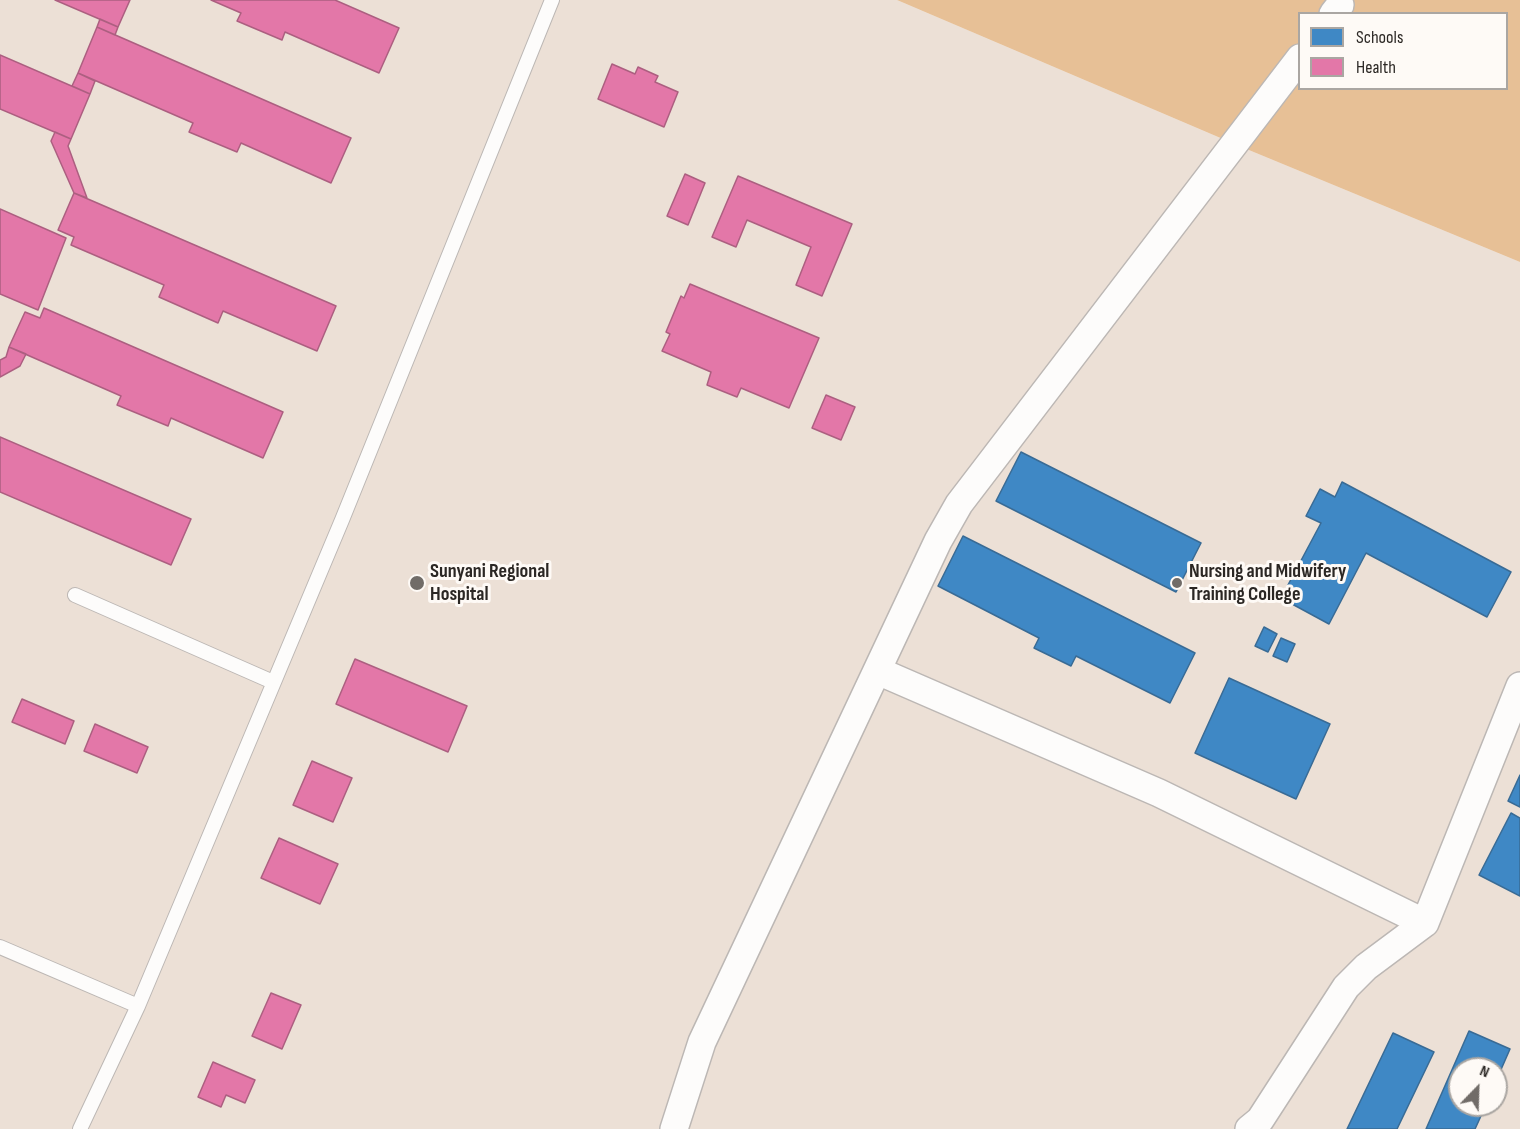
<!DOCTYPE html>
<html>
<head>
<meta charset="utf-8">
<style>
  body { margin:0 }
  #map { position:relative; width:1520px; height:1129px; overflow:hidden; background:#f2ece7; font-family:"Sofia Sans Condensed",sans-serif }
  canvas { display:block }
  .legend { position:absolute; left:1298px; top:12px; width:210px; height:78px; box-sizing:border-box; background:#fefaf6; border:2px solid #aaa6a2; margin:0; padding:8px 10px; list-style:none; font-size:18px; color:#2b2724 }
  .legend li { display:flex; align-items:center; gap:12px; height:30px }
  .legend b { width:30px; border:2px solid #aaa6a2 }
  .north { position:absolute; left:1448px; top:1057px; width:60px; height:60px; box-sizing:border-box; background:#fefaf6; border:2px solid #aaa6a2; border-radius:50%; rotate:23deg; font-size:16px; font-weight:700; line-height:24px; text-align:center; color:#2b2724 }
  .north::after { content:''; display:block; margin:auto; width:21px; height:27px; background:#716c68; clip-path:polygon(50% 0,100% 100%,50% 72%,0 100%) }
</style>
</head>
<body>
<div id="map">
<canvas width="1520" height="1129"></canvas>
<ul class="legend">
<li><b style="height:16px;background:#3f88c5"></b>Schools</li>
<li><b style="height:16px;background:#e377a8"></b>Health</li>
</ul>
<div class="north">N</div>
</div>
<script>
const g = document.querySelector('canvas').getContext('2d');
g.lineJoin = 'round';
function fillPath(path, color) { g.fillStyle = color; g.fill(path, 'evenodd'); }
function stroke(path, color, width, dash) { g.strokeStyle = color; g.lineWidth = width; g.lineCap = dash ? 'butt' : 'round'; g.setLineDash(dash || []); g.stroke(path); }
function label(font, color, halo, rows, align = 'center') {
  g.font = font + ' "Sofia Sans Condensed",sans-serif'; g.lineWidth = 6; g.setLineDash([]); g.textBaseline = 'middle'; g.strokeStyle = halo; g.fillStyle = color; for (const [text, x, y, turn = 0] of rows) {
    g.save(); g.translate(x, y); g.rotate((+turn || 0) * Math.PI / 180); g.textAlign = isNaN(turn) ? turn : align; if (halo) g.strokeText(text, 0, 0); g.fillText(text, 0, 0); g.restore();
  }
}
const built = new Path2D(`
  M0,0H897L1244,148L1520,262V1129H0ZM1460,1069H1496V1105H1460Z`);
const forest = new Path2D(`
  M897,0H1520V262L1244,148ZM1300,14H1506V88H1300Z`);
const schools = new Path2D(`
  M1021,452L1201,543L1176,592L996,501Z
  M1342,482L1511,572L1487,617L1366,553L1329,624L1281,598L1321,523L1306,516L1320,489L1335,497Z
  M963,536L1195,653L1170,703L1076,656L1071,666L1034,648L1039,638L938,586Z
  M1264,627L1277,634L1268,652L1255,646Z
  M1281,638L1295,644L1287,662L1273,656Z
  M1229,678L1330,724L1296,799L1195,753Z
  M1520,775V807L1508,801Z
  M1511,813L1520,818V896L1479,875Z
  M1469,1031L1510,1049L1496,1081V1069H1460V1105H1486L1475,1129H1426Z
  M1393,1033L1434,1052L1397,1129H1347Z`);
const health = new Path2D(`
  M55,0H130L118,27Z
  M211,0H335L399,28L379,73L285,32L282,40L237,21L241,13Z
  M100,19L118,27L115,35L97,27Z
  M97,27L351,138L331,183L241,143L237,152L189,132L193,123L78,73Z
  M0,55L90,94L71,139L0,109Z
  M612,64L635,74L638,67L658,76L655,82L678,92L664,127L598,99Z
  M78,73L95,81L90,94L72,86Z
  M55,132L71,139L68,146L87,198L74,193L51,141Z
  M685,174L705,183L688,225L667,216Z
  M738,176L852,224L822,296L796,285L811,247L747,220L736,247L712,237Z
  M74,193L336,306L317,351L223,311L218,323L159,297L164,285L71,245L74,237L58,230Z
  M0,209L66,238L38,310L0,294Z
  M690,284L819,338L789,408L741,388L737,397L707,385L711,372L662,351L670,334L666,332L681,296L684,298Z
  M44,308L283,412L263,458L171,418L168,426L117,405L121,396L9,347L25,312L40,318Z
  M9,347L26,354L20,366L0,377V360L6,357Z
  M826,395L855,407L841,440L812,428Z
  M0,437L191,519L171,565L0,492Z
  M355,659L467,706L448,752L336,704Z
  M22,699L74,721L65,744L12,722Z
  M95,724L148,747L137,773L84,751Z
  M312,761L352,778L333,822L293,805Z
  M279,838L338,864L320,904L261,878Z
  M271,993L301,1005L282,1049L252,1036Z
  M213,1062L255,1080L245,1103L226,1095L221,1107L198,1097Z`);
const lane = new Path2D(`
  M75,595L273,682
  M0,947L138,1006
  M80,1129L138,1006L342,520L552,0`);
const street = new Path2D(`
  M1333,14L1340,5
  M878,671L1159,793L1425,923
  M674,1129L702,1042L938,541L959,504L1300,58
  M1249,1129L1260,1120L1346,987L1366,967L1425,923L1520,686`);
const markers = [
  [417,583,8,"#716c68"],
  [1177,583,6,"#716c68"]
];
const poiNames = [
  ["Sunyani Regional",430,572],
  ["Hospital",430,595],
  ["Nursing and Midwifery",1189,572],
  ["Training College",1189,595]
];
fillPath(built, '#ece0d6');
fillPath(forest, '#e7c096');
fillPath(schools, '#3f88c5');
stroke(schools, '#396b95', 1.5);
fillPath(health, '#e377a8');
stroke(health, '#ac5f80', 1.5);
stroke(lane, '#bcb7b4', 16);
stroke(street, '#bcb7b4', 30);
stroke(lane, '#fdfcfb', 14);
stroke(street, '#fdfcfb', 27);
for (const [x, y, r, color] of markers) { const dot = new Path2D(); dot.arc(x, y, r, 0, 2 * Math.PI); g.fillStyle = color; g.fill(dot); stroke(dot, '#fefaf6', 2); }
label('bold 20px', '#2b2724', '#fefaf6', poiNames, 'left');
</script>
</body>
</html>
